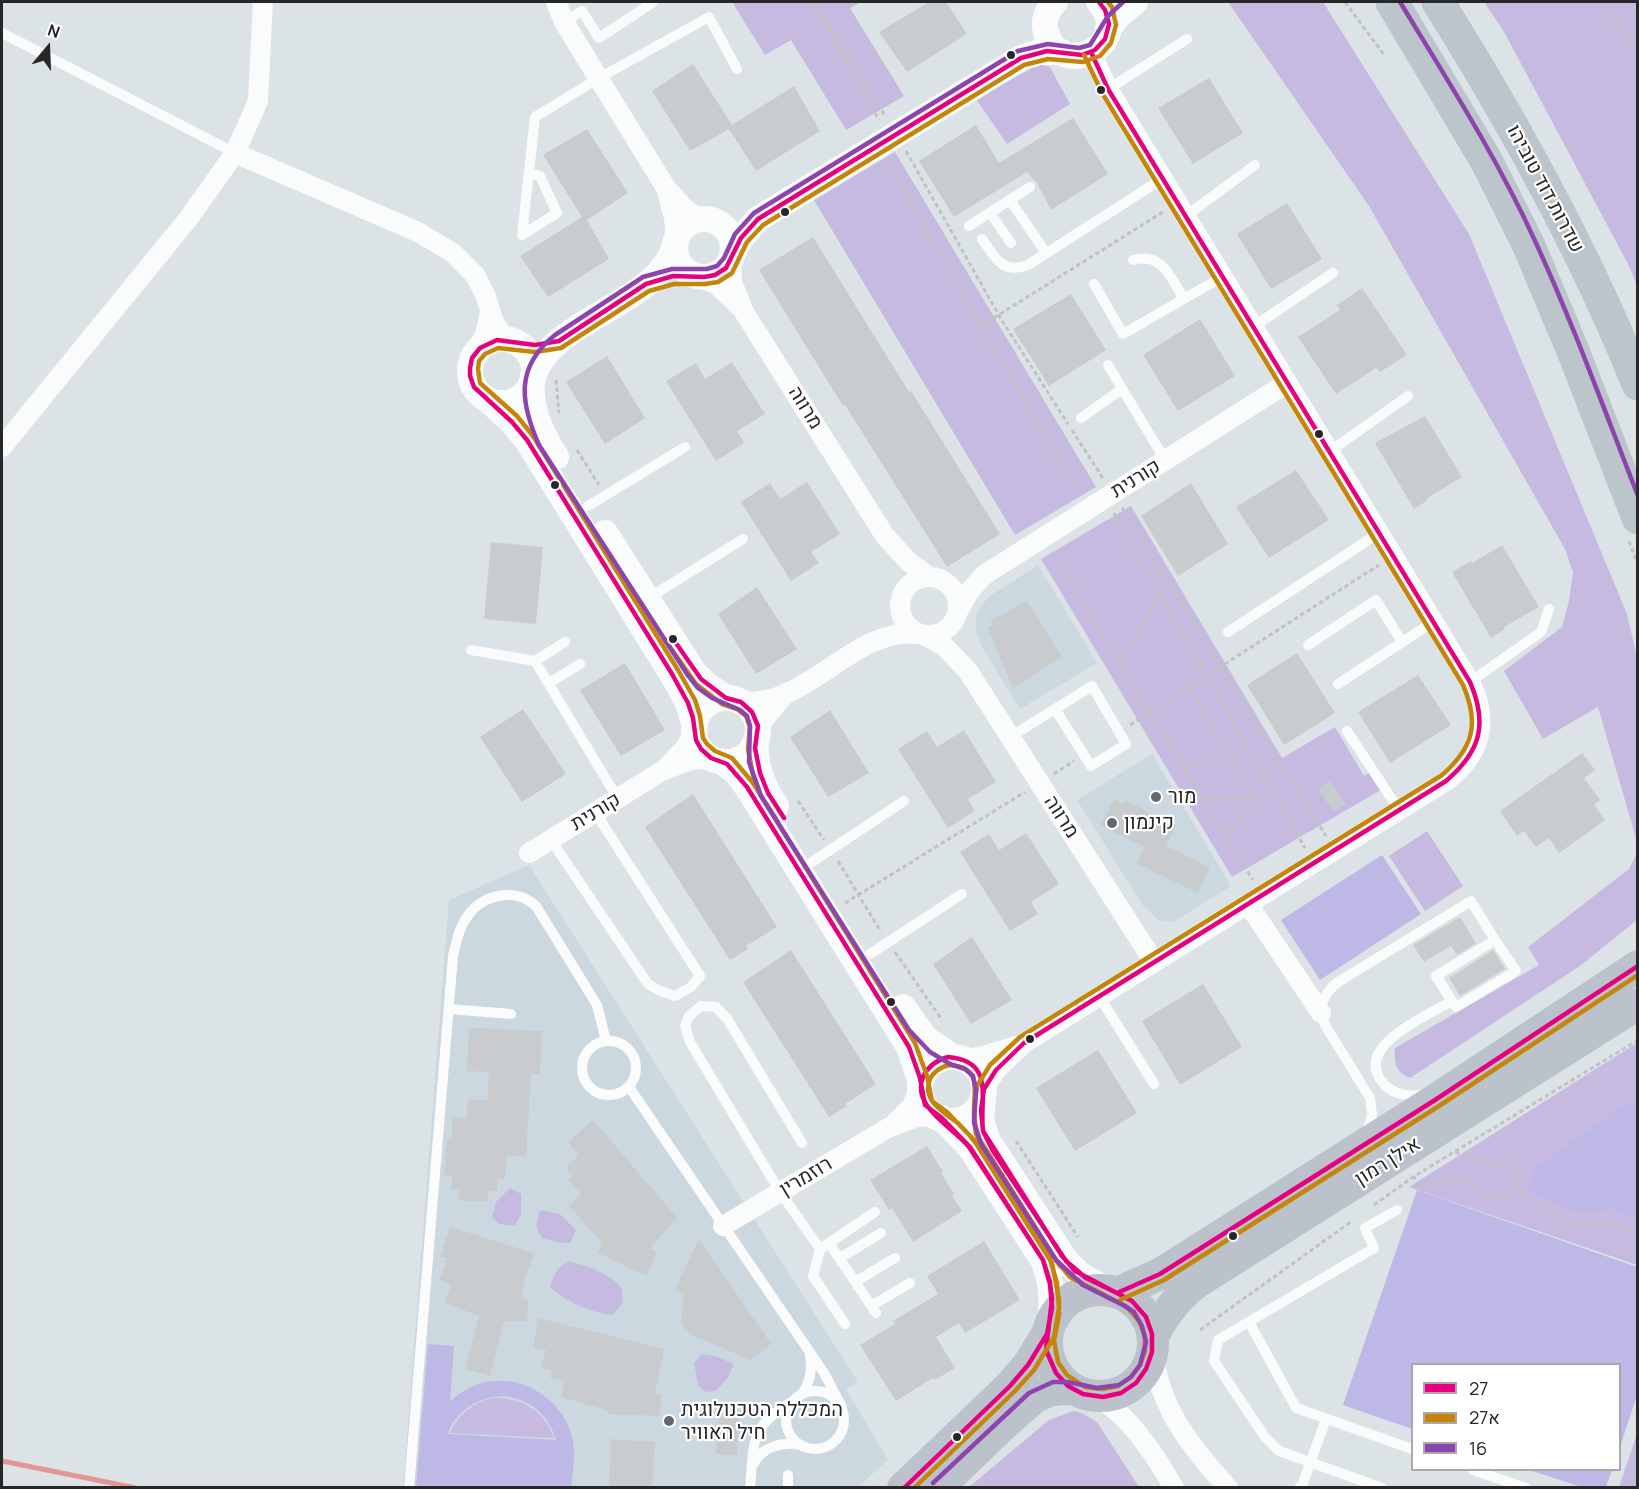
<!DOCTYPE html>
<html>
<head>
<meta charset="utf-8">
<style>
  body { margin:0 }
  #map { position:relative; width:1639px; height:1489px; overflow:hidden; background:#dce3e6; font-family:Manrope,Heebo,sans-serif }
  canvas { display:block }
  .frame { position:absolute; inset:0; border:3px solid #272727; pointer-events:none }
  .legend { position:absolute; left:1411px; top:1363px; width:210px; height:108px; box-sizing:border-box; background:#fff; border:2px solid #a9a9a9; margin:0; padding:8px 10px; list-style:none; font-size:18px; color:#272727 }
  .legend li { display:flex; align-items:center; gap:12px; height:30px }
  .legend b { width:30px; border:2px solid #a9a9a9 }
  .north { position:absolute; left:18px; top:18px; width:60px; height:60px; -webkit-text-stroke:4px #fff; paint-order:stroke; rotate:19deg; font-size:16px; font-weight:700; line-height:24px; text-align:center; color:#272727 }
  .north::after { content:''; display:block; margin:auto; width:21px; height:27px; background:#272727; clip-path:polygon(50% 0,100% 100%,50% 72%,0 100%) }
</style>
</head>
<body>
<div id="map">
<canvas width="1639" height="1489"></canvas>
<div class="frame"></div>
<ul class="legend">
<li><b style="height:8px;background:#e5007d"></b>27</li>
<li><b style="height:8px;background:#c3860a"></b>27א</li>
<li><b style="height:8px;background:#8e44ad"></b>16</li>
</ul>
<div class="north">N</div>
</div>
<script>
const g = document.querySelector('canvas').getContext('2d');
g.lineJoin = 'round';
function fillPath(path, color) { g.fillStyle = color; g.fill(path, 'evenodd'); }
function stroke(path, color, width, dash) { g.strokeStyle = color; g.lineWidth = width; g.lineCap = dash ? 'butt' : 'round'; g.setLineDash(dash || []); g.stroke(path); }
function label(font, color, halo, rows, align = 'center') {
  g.font = font + ' Manrope,Heebo,sans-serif'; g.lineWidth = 4.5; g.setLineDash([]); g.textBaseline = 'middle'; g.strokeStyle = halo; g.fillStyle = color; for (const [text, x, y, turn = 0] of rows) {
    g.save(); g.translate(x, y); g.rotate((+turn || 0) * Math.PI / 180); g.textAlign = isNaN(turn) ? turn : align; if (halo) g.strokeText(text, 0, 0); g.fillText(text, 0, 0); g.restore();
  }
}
const education = new Path2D(`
  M1038,565L1097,663L1020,709L982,647L976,630V616L982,605L990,596Z
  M1152,754L1231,886L1173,922L1160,921L1143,906L1077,800Z
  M529,865L858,1382L846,1389L888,1460L858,1487L403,1488L449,900Z`);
const green = new Path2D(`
  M732,2H861L850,8L904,96L846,130L791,40L765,55Z
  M1228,2H1323L1469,234L1627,614L1638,662L1637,842L1598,707L1543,739L1504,671L1562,627L1569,601L1573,572L1565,549L1369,206Z
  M1484,2H1637V286L1628,264L1503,30Z
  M1039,64L1050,67L1070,104L1007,144L976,99Z
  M895,152L1096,487L1015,535L814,200Z
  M1131,506L1282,758L1335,727L1364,776L1373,770L1384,788L1232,877L1041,559Z
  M1427,831L1463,886L1425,911L1389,856Z
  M1637,853V920L1580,966L1410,1078C1395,1072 1394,1062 1395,1048L1539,965L1528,947L1629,869Z
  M1637,1043V1265L1409,1187Z
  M510,1188L521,1194V1214L515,1226L499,1224L492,1217L496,1202Z
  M540,1210L560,1214L576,1230L570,1243L556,1242L542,1238L536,1226Z
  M569,1261C583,1265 613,1274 621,1288C623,1291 622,1297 623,1302L613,1315C588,1312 570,1303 550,1288C554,1274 556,1268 569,1261Z
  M702,1354L715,1356L734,1364L728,1377L716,1391L705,1392L698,1385L694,1363Z
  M492,1398C521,1397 544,1410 554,1438L450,1433C458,1414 473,1403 492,1398Z
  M1073,1411L1082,1413L1097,1422L1139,1487H969L1049,1420Z
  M1637,1434V1487H1619Z`);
const pitch = new Path2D(`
  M1382,855L1421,914L1320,980L1281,920Z
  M1637,1096V1219L1613,1209L1577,1212L1528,1192L1536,1167Z
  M1417,1190L1637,1267V1395L1620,1447V1364H1412V1429L1343,1405Z
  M428,1344L454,1346L450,1401C460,1393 470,1386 482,1383C521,1373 562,1398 572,1437C576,1453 573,1471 571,1487H416ZM505,1396C531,1400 549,1415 556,1440L448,1434C456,1409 479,1397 505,1396Z
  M1529,1470H1612L1606,1487H1582Z`);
const stream = new Path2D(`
  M2,1461L136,1488`);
const building = new Path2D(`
  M929,2H946L967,34L907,72L879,32Z
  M693,64L732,125L794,86L820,131L756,171L729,129L690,151L652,91Z
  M1209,78L1243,133L1193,164L1158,108Z
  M1073,118L1108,174L1051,210L1037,183L1027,172L954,217L919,161L976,125L999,163Z
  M587,129L628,193L587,220L609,259L548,297L520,256L582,217L543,155Z
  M1287,203L1322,259L1271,289L1237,234Z
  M813,237L909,392L911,391L1000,534L947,567L845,405L843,406L759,270Z
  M1362,288L1407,355L1380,372L1376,368L1336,394L1298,337L1340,310L1337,305Z
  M1071,294L1106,350L1049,386L1013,329Z
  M1200,319L1235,376L1178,411L1143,355Z
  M607,356L645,418L605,444L566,382Z
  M732,362L765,414L737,431L744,443L716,461L666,381L696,363L705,379Z
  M1425,416L1462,477L1427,498L1428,500L1414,509L1375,443Z
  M1296,470L1329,520L1269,558L1236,507Z
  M807,482L840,534L811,552L819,563L791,581L741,502L770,483L780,499Z
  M1191,483L1228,544L1178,576L1141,516Z
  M491,542L543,547L536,624L484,619Z
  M1502,545L1539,607L1504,627L1505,629L1491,638L1452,572L1471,561L1472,563Z
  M757,587L797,649L756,674L718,614Z
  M1027,601L1062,657L1013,688L988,628L993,625L990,621Z
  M1297,653L1335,713L1284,745L1247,685Z
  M625,663L665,730L621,756L580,690Z
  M1418,675L1451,725L1390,763L1358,712Z
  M523,709L566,774L522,802L480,737Z
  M830,710L869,773L828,797L790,737Z
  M964,730L996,782L968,799L975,811L948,828L898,749L927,731L937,747Z
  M1582,753L1595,770L1584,778L1600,800L1594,805L1605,820L1559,853L1549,838L1536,847L1524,831L1517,836L1500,811Z
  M1330,781L1345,804L1333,811L1318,789Z
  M693,794L777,927L746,946L748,949L730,960L645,827Z
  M1114,799L1124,804L1125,800L1176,826L1166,846L1210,868L1198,893L1136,863L1144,847L1101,825Z
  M1026,833L1059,884L1031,902L1038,914L1010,931L960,852L989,834L999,850Z
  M1460,917L1476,943L1457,955L1451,946L1424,962L1413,945Z
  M972,937L1012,1000L971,1024L933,964Z
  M791,950L876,1084L845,1104L847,1106L829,1117L743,982Z
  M1493,950L1505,969L1460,996L1449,978Z
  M1203,984L1242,1047L1180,1085L1142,1021Z
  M469,1028L542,1031L540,1074H531L526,1157L507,1156L505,1179L498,1178L497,1191H488L487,1202L458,1200L459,1189H451L452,1175H444L447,1139L451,1140L453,1117L467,1118L468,1099L487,1100L489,1072L467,1071Z
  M1098,1050L1137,1113L1075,1151L1036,1088Z
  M593,1120L677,1218L650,1248L656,1252L647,1276L598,1253L602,1243L569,1206L581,1194L568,1179L573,1176L566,1168L579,1155L568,1142Z
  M927,1146L943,1172L941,1173L954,1194L952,1196L962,1211L913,1242L892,1208L889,1210L870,1180Z
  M450,1227L534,1253L524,1282L521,1299L529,1300L527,1321H504L490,1376L465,1369L479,1316L445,1303L451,1284L440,1280L447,1258L440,1257Z
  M699,1239L771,1344L751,1360L691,1335L681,1323L684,1294L675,1290Z
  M984,1241L1020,1300L965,1333L959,1323L936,1337L955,1368L935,1380L933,1378L896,1401L860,1345L895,1324L893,1321L938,1294L927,1276Z
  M538,1318L664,1349L655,1393L662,1395L659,1416L609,1414V1411L561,1397L565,1381L550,1378L552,1370L541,1368L546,1350L533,1348Z
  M719,1412L740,1413L737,1455L716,1454Z
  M611,1439L655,1442L652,1488H609Z`);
const path = new Path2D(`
  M812,2L879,120
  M815,2L886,117
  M1345,2L1385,56
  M1602,2L1609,14L1638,51
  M906,151L1001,319L1068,424
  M887,163L1079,495
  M981,326L1163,212
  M556,380L559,413
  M1072,430L1104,480
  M577,450L599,485
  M1122,508L1326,836
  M1114,513L1305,848
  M1629,541L1638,565
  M1059,565L1253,880
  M1119,662L1161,595
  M1190,687L1254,798L1203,799
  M1130,725L1379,565
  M1185,771L1225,748
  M1054,774L1074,761
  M798,801L824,840
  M1226,838L1254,798L1271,789
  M838,861L881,932
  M845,903L1025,792
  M895,952L942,1020
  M1016,1141L1078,1237
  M1455,1152L1521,1171L1516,1190
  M1413,1176L1420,1186L1455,1178L1463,1180L1481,1196L1493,1197L1516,1190L1575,1224H1619L1638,1236
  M1374,1205L1413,1177L1638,1040
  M1200,1330L1352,1221`);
const service = new Path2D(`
  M564,22L582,11L599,38L652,3L651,2
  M2,33L235,153
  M1108,89L1187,39
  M1010,200L1046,253
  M990,213L1011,243
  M1186,216L1255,165
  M969,226L1030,187
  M522,235L535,117L599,78L709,17L737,69
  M522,235L557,213L540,176L529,173
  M982,239C995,257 1002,275 1028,265L1162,179
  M1133,260C1163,252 1170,277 1184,299
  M1094,284L1123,334L1222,277
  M1253,327L1333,273
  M1108,365L1165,460
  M1081,418L1122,389
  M1329,452L1408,396
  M588,506L685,447
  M647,599L743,539
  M1228,632L1379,533
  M1308,645L1376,600L1402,642
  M471,650L535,661L618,799
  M535,661L565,642
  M1470,682L1541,632L1549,609
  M549,683L580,664
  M1338,684L1433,622
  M1092,686L1126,744L1091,766L1055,709Z
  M1347,731L1399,810
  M1010,737L1055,709
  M551,840L648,984L660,991L675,996L691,987L700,976L595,812
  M812,862L904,801
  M870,954L962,894
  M1099,996L1154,1084
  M1452,1001L1456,1007L1516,971L1495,940
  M449,1009L511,1014
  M582 1068a27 27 0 1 1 54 0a27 27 0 1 1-54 0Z
  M629,1087L824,1373L842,1407
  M1367,1133L1372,1115L1370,1098L1325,1025C1317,1007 1323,994 1338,982L1471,901L1495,940L1436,976L1452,1001C1428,1015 1352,1047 1383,1083C1394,1096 1411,1097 1427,1094
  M802,1143L728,1020L716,1007L701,1006L689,1016L685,1026L690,1042L780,1192L820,1249L875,1212
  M829,1243L876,1313
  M820,1249L813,1276L845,1324
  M840,1258L881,1233
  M855,1282L895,1258
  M871,1306L910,1283
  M1249,1322L1296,1408L1412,1449
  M786 1420a29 29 0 1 1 58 0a29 29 0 1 1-58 0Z
  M802,1394C811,1381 812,1370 810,1355
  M753,1465C761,1447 782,1441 801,1445
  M1473,1470L1526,1488
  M409,1488L453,956C456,943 459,928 467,917C482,894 516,887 536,906L597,1005L606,1041
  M750,1488C754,1441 750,1426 793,1401
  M788,1488V1475
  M1299,1488L1303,1483L1326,1419
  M1382,1488L1279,1451L1265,1437L1214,1361L1218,1340L1374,1248L1365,1228L1397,1210`);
const minor = new Path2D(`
  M556,2L564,22L666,188L685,209L700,219
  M235,153L418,232L453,253L475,275L486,297L494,322L501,333L510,340
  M667,191L674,218L676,238
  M731,259L732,282L744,312L885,536L908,561L929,577
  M699,277L716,284L738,305
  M477,352L485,335L490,312
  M2,447L188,219L235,153L258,101L263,2
  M900 606a29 29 0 1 1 58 0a29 29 0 1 1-58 0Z
  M957,613L969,592L984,575L1287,383
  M924,635L944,646L968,671L1154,962
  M737,700C803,715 852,625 919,634
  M757,735L764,719L786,693
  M667,767L686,747L694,731
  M529,853L662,771L691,760L711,758
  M1248,904L1321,1013
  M965,1059L983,1056L1016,1046
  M984,1089L996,1070L1024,1043L1446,781C1481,755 1490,721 1470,682L1108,89L1091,52
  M895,1123L911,1107L921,1088
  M723,1226L888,1128L917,1117L937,1116
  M1153,1348C1157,1405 1190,1446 1228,1488
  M1091,1396C1124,1406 1157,1458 1174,1488`);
const tertiary = new Path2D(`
  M1055,2C1047,10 1043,20 1046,32C1059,82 1136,44 1099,2
  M1108,29L1120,14L1135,2
  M675 248a29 29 0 1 1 58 0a29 29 0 1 1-58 0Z
  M733,253L741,238L758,219L1021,58L1039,52H1062
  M470 371a32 32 0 1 1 64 0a32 32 0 1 1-64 0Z
  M533,376C553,317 663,303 675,243
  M532,381C530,410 541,433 556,457
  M487,399L512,422L527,440L678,684L688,703L695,727
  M605,533L695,674L707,685L726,698
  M694 730a32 32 0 1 1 64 0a32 32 0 1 1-64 0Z
  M756,740C754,764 763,787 776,806
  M721,761L735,771L747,787L909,1047L921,1083
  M903,1007L926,1039L953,1057
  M920 1089a32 32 0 1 1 64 0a32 32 0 1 1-64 0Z
  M983,1099L981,1121L988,1141L1066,1261L1080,1275L1109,1291
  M942,1118L970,1147L1043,1260C1053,1282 1053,1303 1049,1326`);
const primary = new Path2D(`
  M1047 1343a53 53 0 1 1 106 0a53 53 0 1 1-106 0Z
  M1117,1293L1160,1274L1435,1100L1638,966
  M1153,1336C1164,1315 1177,1297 1196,1283L1638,1004
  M903,1488L1010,1386L1028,1365L1047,1334
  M938,1488L1002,1426L1035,1397L1049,1391L1063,1389L1075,1390`);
const trunk = new Path2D(`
  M1392,2L1487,162L1529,246L1573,351L1638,518
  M1438,2C1514,123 1584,250 1638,384`);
const bus1 = new Path2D(`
  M1091,52L1108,89L1470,682C1488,724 1481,751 1446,781L1024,1043L996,1070L984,1089L981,1110L983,1131L993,1151L1066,1261L1086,1278L1117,1293
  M671,636L701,679L726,698L741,702L752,712L758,726L755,748L760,773L768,793L784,818
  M948,1057C996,1061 979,1099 983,1131L1062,1256L1075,1271L1132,1301L1146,1317L1152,1334V1352L1146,1369L1136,1383L1121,1393L1103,1397L1083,1394L1068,1386L1056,1373L1046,1350L1052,1299L1050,1282L1043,1260L969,1147C953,1127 911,1107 923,1077C928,1066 937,1060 948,1057Z
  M1117,1293L1160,1274L1435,1100L1638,966
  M904,1488L1010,1386L1028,1365L1047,1334L1052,1308L1050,1284L1043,1260L970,1147L942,1118L925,1105L920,1078L909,1047L747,787L727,764L711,758L701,749L696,740L693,718L688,703L672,674L527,440L512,422L474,387L470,376V368L472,358L480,348L497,340L535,345L559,341L646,284L673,276L704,277L715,275L726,268L741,238L758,219L1021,58L1047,51L1082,55L1095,50L1105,39L1109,24L1105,10L1099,2`);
const bus2 = new Path2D(`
  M1084,55L1102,93L1463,685C1480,724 1473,748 1442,775L1020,1037L990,1065L977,1086L974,1110L976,1134L987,1155L1060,1266L1082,1284L1114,1300
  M665,640L696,684L722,704L737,709L746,716L750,727L748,749L753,775L761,796L778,822
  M949,1065C984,1067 973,1092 974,1115C974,1122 975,1128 976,1134L1056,1260L1070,1277L1127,1307L1139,1321L1145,1336V1351L1140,1365L1131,1377L1118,1386L1103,1389L1085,1387L1067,1375L1058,1362L1054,1341L1059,1315V1299L1052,1263L975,1142C970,1136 965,1130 959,1124C945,1113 921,1101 930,1079C934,1071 941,1067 949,1065Z
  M1120,1300L1164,1280L1439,1106L1638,975
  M914,1488L1015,1391L1034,1370L1054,1337L1059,1308L1057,1283L1049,1256L976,1142L947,1112L932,1101L927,1076L915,1043L753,783L732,758L715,751L707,744L703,738L700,716L695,700L678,670L533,436L517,416L480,383L478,369L479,361L485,354L498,348L535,352L561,348L649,291L674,284H705L718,282L732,273L747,242L763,225L1024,65L1048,59L1083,62L1100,56L1111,43L1116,25L1112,7L1108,2`);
const bus3 = new Path2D(`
  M1400,2C1448,81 1498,159 1536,243C1574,326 1605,412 1638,496
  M933,1483L1029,1393L1053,1382H1068L1097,1388L1119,1385L1131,1377L1140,1365L1146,1342L1142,1326L1134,1312L1123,1305L1083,1285L1056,1260L981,1144L974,1122L976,1090L973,1076L965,1069L950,1064L930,1052L909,1030L761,796L749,762L750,726L747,716L740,710L712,698L698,688L687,674L539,445C520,402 515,367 555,335L643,277L672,269H707L717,266L724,258L735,234L754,213L1018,51L1048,44L1079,48L1090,45L1108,16L1123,2`);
const markers = [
  [1011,55,5,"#272727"],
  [1101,90,5,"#272727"],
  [785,212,5,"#272727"],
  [1319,434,5,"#272727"],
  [555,485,5,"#272727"],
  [673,639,5,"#272727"],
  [1156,797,6,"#66696a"],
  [1112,823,6,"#66696a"],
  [891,1002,5,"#272727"],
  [1030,1039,5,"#272727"],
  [1233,1236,5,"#272727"],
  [669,1421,6,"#66696a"],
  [957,1437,5,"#272727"]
];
const streetNames = [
  ["שדרות דוד טוביהו",1545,189,62],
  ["מרווה",805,408,58],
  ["קורנית",1136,479,-32],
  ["קורנית",596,812,-31],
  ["מרווה",1061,817,57],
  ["אילן רמון",1388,1162,-32],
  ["רוזמרין",806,1177,-31]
];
const poiNames = [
  ["מור",1168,797],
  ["קינמון",1124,823],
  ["המכללה הטכנולוגית",681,1410],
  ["חיל האוויר",681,1433]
];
fillPath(education, '#cbd8e0');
fillPath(green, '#c7bae1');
fillPath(pitch, '#bdb8e5');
stroke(stream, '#e49694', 5);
fillPath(building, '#c8ccce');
stroke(path, '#c1c2c2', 3, [4.5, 3]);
stroke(service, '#fafbfb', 10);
stroke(minor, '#fafbfb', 20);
stroke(tertiary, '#fafbfb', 26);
stroke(primary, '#bcc2cb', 32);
stroke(trunk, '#bcc5cc', 33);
stroke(bus1, '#e5007d', 4.5);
stroke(bus2, '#c3860a', 4.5);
stroke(bus3, '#8e44ad', 4.5);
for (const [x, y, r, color] of markers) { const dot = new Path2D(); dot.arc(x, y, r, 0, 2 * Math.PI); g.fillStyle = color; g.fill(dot); stroke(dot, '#fff', 2); }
label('20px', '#272727', '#fff', streetNames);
label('20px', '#272727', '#fff', poiNames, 'left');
</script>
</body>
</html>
